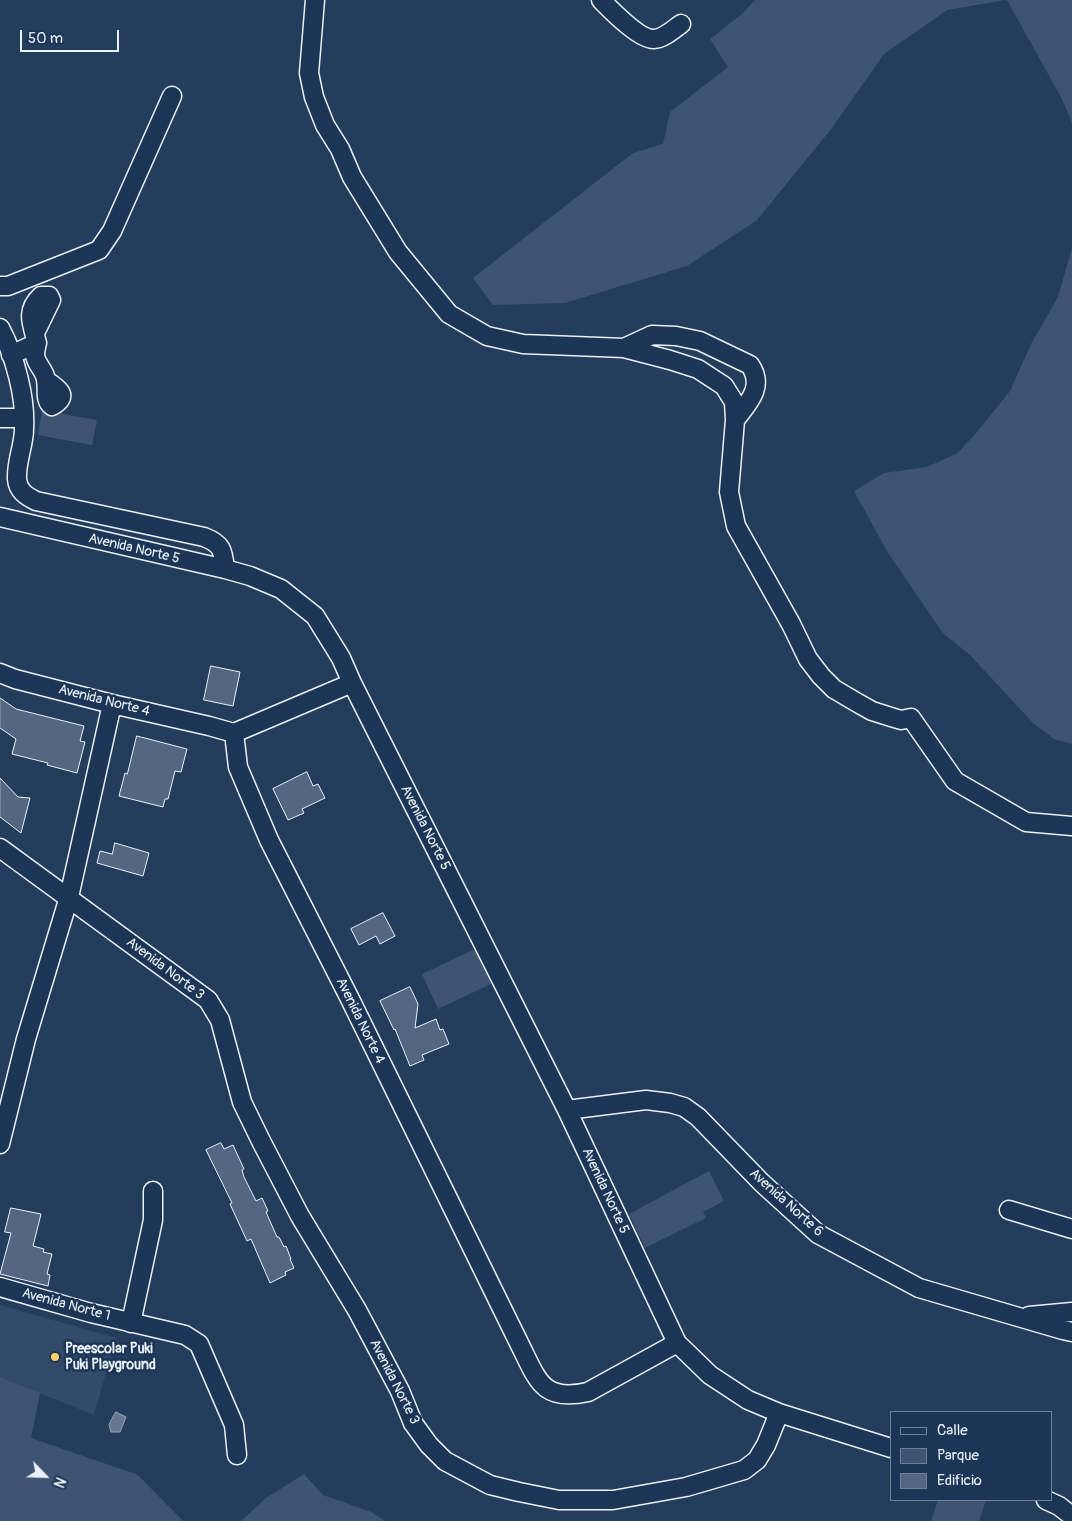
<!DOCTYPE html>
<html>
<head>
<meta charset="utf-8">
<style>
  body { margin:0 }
  #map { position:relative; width:1072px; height:1521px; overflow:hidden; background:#253d5d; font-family:Pangolin,sans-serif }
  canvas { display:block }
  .legend { position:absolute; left:890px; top:1411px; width:162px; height:90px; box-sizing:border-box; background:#1d3557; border:1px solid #6e8097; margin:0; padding:6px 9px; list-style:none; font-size:15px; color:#e8f1f8 }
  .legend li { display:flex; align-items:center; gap:10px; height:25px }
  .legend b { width:25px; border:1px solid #6e8097 }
  .north { position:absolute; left:20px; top:1451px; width:50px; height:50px; -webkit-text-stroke:4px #1d3557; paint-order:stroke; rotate:114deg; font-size:14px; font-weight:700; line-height:20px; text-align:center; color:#e8f1f8 }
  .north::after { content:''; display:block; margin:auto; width:18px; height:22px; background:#e8f1f8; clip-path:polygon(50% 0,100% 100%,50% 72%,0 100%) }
  .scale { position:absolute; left:20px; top:30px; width:99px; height:22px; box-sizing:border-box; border:2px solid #e8f1f8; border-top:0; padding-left:6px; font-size:15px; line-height:18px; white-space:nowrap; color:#e8f1f8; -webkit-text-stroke:4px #1d3557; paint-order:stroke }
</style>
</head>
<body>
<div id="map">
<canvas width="1072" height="1521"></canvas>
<ul class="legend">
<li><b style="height:6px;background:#1d3557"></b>Calle</li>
<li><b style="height:14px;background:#3e5472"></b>Parque</li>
<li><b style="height:14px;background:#536782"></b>Edificio</li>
</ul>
<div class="north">N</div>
<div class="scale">50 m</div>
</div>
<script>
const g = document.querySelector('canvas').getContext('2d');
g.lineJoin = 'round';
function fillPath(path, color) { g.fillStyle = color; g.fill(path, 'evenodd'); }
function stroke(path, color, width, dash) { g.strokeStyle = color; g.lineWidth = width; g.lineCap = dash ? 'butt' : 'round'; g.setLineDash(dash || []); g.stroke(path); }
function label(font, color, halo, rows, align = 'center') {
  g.font = font + ' Pangolin,sans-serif'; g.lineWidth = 5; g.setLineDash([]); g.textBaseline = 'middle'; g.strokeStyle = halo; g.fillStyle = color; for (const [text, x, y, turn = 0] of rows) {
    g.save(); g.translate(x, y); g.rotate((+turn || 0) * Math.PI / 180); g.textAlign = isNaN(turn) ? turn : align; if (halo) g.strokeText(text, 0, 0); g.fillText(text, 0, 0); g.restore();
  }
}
const built = new Path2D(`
  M0,1305L116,1338L94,1415L0,1377Z`);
const green = new Path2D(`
  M755,0H1005L947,10L884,54L832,128L757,220L687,266L565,303L493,305L473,278L633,153L663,144L670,112L728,67L710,39L742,14Z
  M1007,0H1072V123L1062,99Z
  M1072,248V744L1054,739L1033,723L970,655L943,633L888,553L854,491L884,473L927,467L958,453L982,426L1010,391L1031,344L1058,297Z
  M42,410L97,420L92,445L38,435Z
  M475,949L493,983L438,1009L422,974Z
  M709,1171L724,1201L703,1212L706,1218L645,1248L629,1214Z
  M0,1377L40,1393L31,1438L138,1475L183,1521H0Z
  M304,1474L323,1495L371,1512L385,1521H241L266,1498Z
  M938,1500H986L979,1521H931Z`);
const water = new Path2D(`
  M116,1412L126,1417L120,1432H111L109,1425Z`);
const building = new Path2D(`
  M211,666L240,672L233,706L204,700Z
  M0,698L16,709L84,726L80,741L85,742L77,773L47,765L48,763L12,754L16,739L0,728Z
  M137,736L187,749L181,772L175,771L168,799H165L163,807L119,796L125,773L127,774Z
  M307,772L313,786L318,784L325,798L302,809L304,813L288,820L273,789Z
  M0,778L18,797L30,798L21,833L0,817Z
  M115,843L149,853L143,876L97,863L100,851L112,854Z
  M383,913L395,936L380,944L376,936L359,945L351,929Z
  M410,987L418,1004L415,1028L436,1019L440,1030L443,1029L449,1044L422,1055L424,1060L410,1066L395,1029L394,1030L380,1001Z
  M221,1143L224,1149L233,1145L244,1169L242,1170L244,1177L256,1201L262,1198L268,1211L266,1212L277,1237H279L284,1247L286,1246L291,1259H290L294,1268L285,1272L286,1275L270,1283L251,1239L247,1241L230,1204L232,1203L206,1150Z
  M11,1208L41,1214L33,1246L44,1249L43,1252L52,1254L47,1274L50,1275L48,1286L0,1274L11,1233L5,1232Z`);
const minor = new Path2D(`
  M315,0L309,73L314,97L325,125L340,149L352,177L398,252L449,314L487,336L523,344L624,348L670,360L698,369L724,386L734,402L735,420L729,492L736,526L791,624L808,659L821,676L834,689L856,702L872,711L891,717L901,720L911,718L955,781L1026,822L1072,826
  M601,0C611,10 640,40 654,39C663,39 674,29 681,24
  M0,286H8L99,250L112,231L172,96
  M0,328C15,356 26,398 24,429C24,445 16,462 17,479C18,491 26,496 36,501L204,537C222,544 223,550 225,569
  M35,333L51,300L49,296H41C25,311 32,324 37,343
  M624,348L652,335L676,336L700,341L750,365C765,387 748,403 735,420
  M11,355L37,343C36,347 35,351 35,355C36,365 45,370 46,380C48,389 44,400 52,406C70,396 58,388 47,381
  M0,418H24
  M0,517L225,569L250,576L281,589L315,616L341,658L352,683L567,1110L677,1343L710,1375L748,1400L779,1413L766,1445L757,1460L744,1470L686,1487L613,1500H559L519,1492L490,1485L445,1461L429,1445L413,1423L400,1391L357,1310L300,1216L261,1141L242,1102L220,1020L208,1000L0,848
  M0,673L15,679L112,704L209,726L234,733L238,767L269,840L350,999L521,1347C538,1381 543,1402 588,1392L677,1343
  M234,733L352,683
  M567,1110L646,1100L670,1103L684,1107L698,1117L762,1183L818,1234L919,1288L1063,1330L1072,1332
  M0,1144L26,1039L69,897L112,704
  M1009,1210L1072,1229
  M0,1287L91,1313L185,1335L199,1344L234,1425L237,1455
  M1029,1316L1072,1312
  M131,1323L153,1220V1191
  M779,1413L891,1448
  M1046,1500L1059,1506L1072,1516`);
const markers = [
  [55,1357,5,"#ffd166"]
];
const streetNames = [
  ["Avenida Norte 5",134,549,13],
  ["Avenida Norte 4",104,701,14],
  ["Avenida Norte 5",425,828,63],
  ["Avenida Norte 3",165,969,37],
  ["Avenida Norte 4",360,1021,64],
  ["Avenida Norte 5",605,1191,65],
  ["Avenida Norte 6",786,1203,42],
  ["Avenida Norte 1",66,1305,15],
  ["Avenida Norte 3",394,1382,63]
];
const poiNames = [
  ["Preescolar Puki",65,1349],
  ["Puki Playground",65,1365]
];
fillPath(built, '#334a68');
fillPath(green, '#3e5472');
fillPath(water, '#657890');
stroke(water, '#99a8ba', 1);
fillPath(building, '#536782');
stroke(building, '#e8f1f8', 1);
stroke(minor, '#e8f1f8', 21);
stroke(minor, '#1d3557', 18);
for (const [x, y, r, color] of markers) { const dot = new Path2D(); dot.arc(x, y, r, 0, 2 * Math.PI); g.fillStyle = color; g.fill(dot); stroke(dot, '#1d3557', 2); }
label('14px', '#e8f1f8', '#1d3557', streetNames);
label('bold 14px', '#e8f1f8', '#1d3557', poiNames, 'left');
</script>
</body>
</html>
